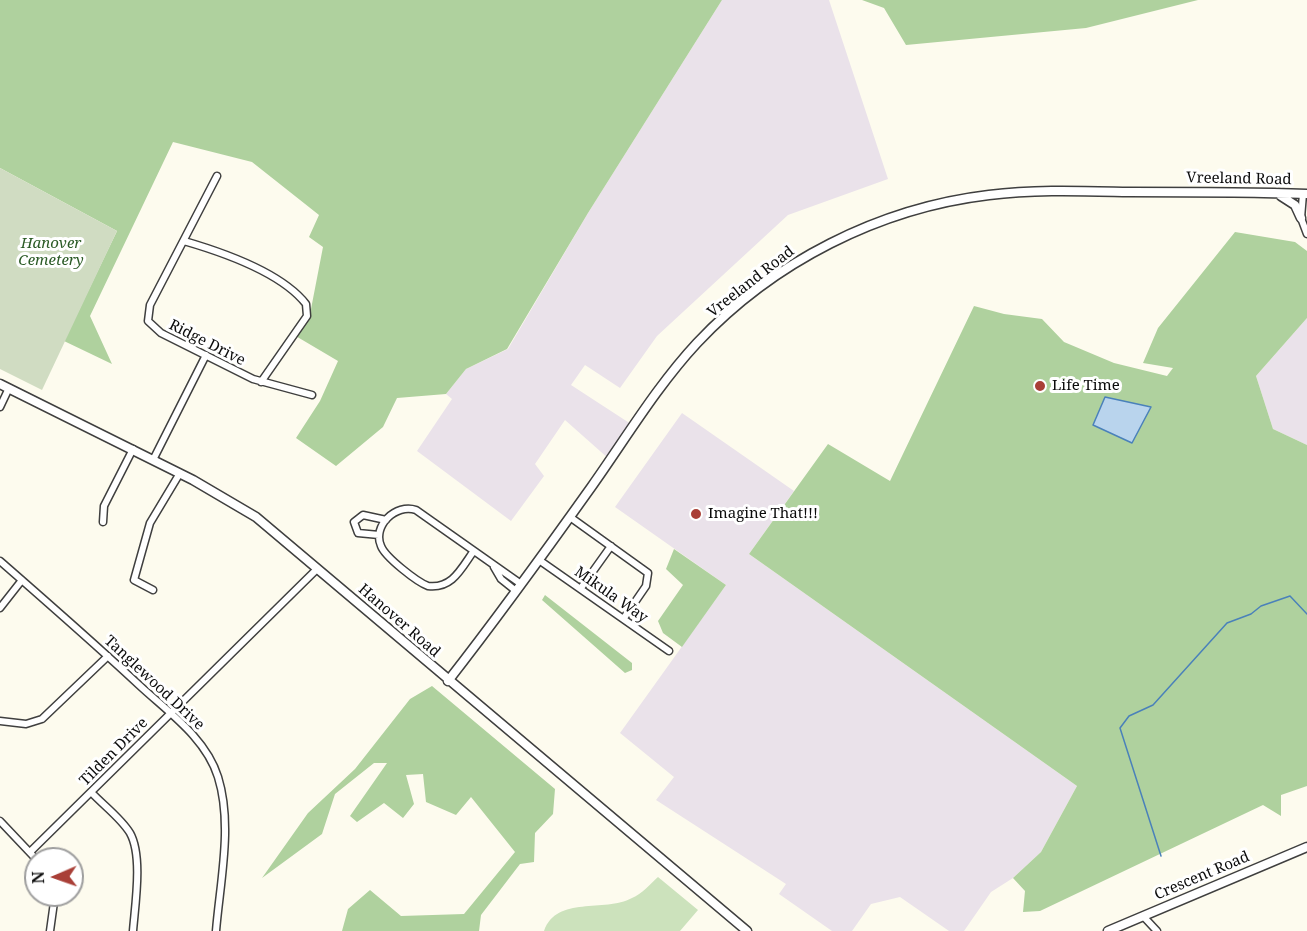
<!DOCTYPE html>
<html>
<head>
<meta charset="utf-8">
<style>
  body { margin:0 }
  #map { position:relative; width:1307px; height:931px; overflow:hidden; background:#fdfbee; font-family:"Noto Serif",serif }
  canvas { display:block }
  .north { position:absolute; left:24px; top:847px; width:60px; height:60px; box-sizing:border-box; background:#fff; border:2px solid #9e9e9e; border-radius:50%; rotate:268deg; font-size:16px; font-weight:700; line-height:24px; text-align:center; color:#0c0c0c }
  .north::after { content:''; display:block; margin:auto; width:21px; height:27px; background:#a93f37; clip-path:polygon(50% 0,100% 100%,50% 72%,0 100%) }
</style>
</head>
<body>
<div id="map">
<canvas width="1307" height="931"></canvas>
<div class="north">N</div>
</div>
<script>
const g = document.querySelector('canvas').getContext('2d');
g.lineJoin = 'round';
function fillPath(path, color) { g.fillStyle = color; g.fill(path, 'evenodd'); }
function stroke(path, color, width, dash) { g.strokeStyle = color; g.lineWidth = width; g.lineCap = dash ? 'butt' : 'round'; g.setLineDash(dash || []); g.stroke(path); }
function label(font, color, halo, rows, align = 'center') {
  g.font = font + ' "Noto Serif",serif'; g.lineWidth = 6; g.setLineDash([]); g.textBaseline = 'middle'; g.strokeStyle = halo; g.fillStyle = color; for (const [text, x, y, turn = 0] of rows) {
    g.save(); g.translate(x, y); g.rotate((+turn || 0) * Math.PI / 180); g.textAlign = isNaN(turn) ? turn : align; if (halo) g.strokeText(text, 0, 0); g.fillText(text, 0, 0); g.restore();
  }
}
const industrial = new Path2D(`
  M722,0H829L888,179L788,215L657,336L620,388L585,365L571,385L634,426L609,459L565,420L535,464L544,476L511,521L417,451L452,399L446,394L466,369L508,349L588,213Z
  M1307,318V445L1273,429L1256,376Z
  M682,413L794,491L749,554L1077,786L1041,852L1013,878L991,892L964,931H949L900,897L871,904L852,931H832L779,894L786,884L656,800L674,777L620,733L726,585L615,507Z`);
const green = new Path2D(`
  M658,877L698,910L680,931H544C557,895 604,913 632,898C642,894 650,884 658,877Z`);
const forest = new Path2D(`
  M0,0H722L588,213L507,349L466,369L446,394L397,398L383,427L336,466L296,438L320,401L338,361L294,335L311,309L323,247L309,237L319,215L252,162L173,142L90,316L112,364L64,341L117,231L0,168Z
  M862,0H1198L1086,28L906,45L884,8Z
  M1235,232L1295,242L1307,251V318L1256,376L1273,429L1307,445V786L1281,795V816L1263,805L1040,911L1023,912L1025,891L1013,878L1041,852L1077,786L749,554L828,444L890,481L974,306L1004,314L1042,319L1064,342L1114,363L1167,376L1173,368L1143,363L1158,328Z
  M674,549L726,585L682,647L663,633L658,621L683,585L666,569Z
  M545,595L632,663V670L625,673L542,600Z
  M432,686L555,789L553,814L535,833L534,862L520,864L481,915L479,931H342L348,909L370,890L401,916L464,914L515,852L471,797L456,815L426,802L423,774L406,775L414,804L403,818L384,803L357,822L350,816L387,763H374L335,794L322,834L262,878L308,813L355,769L410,699Z`);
const cemetery = new Path2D(`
  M0,168L117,231L42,390L0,369Z`);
const water = new Path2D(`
  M1105,397L1151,407L1132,443L1093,425Z`);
const stream = new Path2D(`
  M1161,856L1120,728L1129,716L1153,705L1227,623L1251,614L1261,606L1290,596L1307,614`);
const minor = new Path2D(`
  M217,176L150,305L148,321L161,333L253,379L312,395
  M1303,194L1301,218L1307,234
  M184,241C222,252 281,272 306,304L307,316L261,382
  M0,407L9,388
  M153,460L206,355
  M570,517L648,573L646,586L624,618
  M103,522L104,506L133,449
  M379,535L358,533L354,522L363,515L386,520
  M473,552C461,569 452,589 428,586C417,582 385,557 381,546C372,526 396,503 416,510L521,584
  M539,560L669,651
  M0,561C47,602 94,643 139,685C168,712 206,738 218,777C233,825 220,882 216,931
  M494,567L501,579L516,591
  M581,588L611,546
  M153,590L134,580L150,523L180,473
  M0,608L22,580
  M0,721L26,724L42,719L108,656
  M91,792C103,805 121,818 130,833C143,856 135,905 133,931
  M0,821L36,859
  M30,852L317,569
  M1143,916L1157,931
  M50,931L55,895`);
const tertiary = new Path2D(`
  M1281,196L1295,205L1301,218
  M0,384L193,480L256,517L747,931
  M448,681C498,617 545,552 592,486C626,438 657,386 697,343C773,262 879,208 989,195C1036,189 1083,191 1129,192C1188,192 1248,192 1307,194
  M1108,931L1307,847`);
const markers = [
  [1040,386,6,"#a93f37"],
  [696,514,6,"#a93f37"]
];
const streetNames = [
  ["Vreeland Road",1239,179,1],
  ["Vreeland Road",751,282,-38],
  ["Ridge Drive",207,343,27],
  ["Mikula Way",611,595,35],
  ["Hanover Road",399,621,41],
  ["Tanglewood Drive",154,683,43],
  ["Tilden Drive",114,752,-45],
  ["Crescent Road",1202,876,-23]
];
const parkNames = [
  ["Hanover",51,244],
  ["Cemetery",51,261]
];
const poiNames = [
  ["Life Time",1052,386],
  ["Imagine That!!!",708,514]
];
fillPath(industrial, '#eae2ea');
fillPath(green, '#cce2bc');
fillPath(forest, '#afd19e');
fillPath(cemetery, '#d0dcc2');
fillPath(water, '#b9d4ed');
stroke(water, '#4a81ba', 1.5);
stroke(stream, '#4a81ba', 1.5);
stroke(minor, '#3f3f3f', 9);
stroke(tertiary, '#3f3f3f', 11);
stroke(minor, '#fff', 6);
stroke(tertiary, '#fff', 8);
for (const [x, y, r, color] of markers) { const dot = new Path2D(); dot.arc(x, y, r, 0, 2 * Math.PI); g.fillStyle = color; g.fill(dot); stroke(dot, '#fff', 2); }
label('15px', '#0c0c0c', '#fff', streetNames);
label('italic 15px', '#2b5b26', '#fff', parkNames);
label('15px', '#0c0c0c', '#fff', poiNames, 'left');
</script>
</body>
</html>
